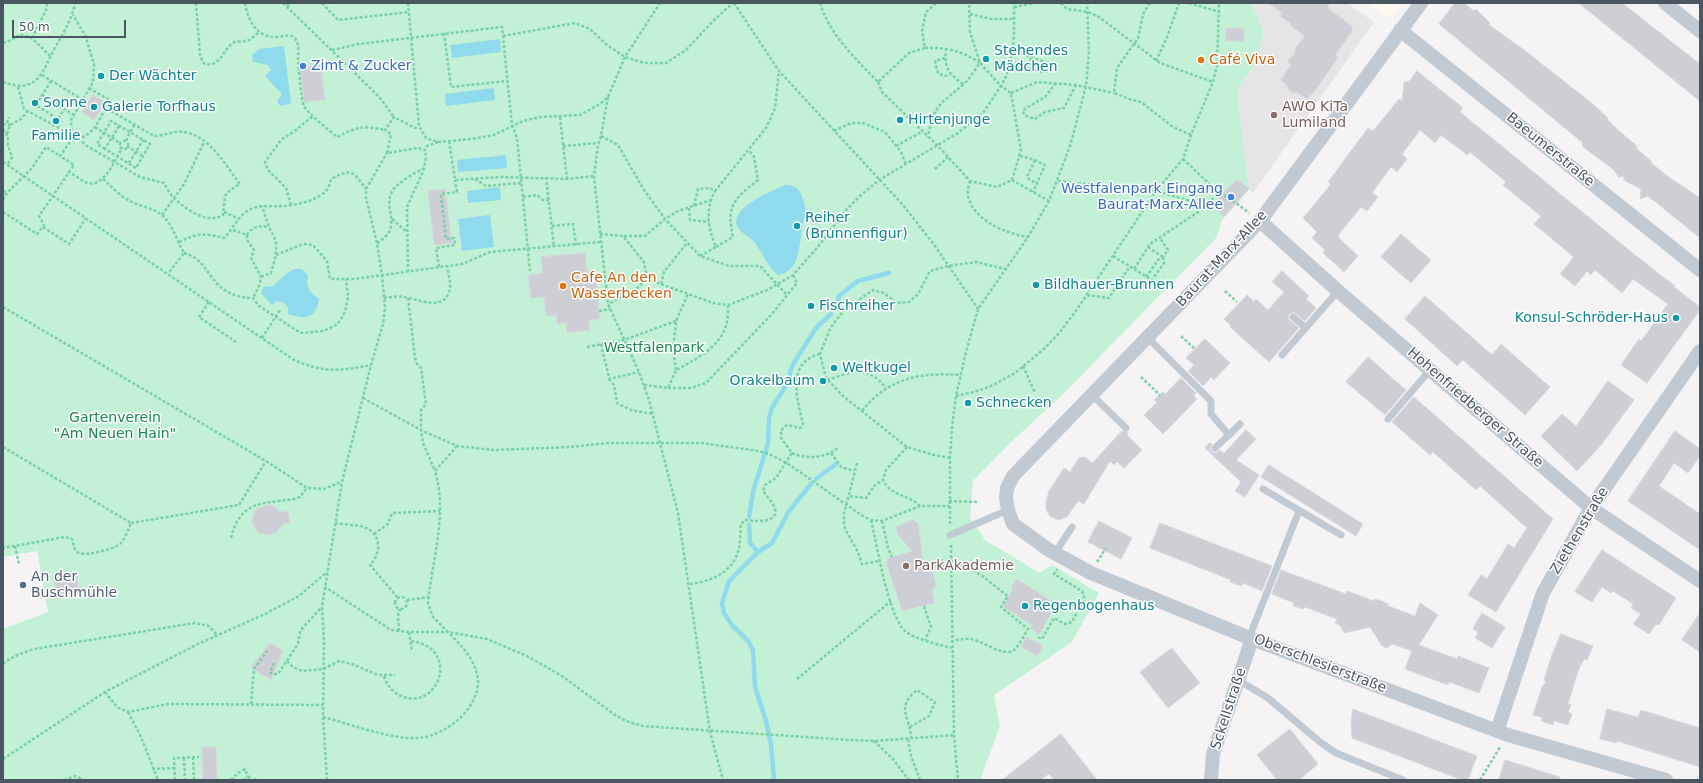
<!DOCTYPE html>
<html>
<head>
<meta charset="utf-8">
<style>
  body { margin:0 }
  #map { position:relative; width:1703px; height:783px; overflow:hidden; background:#f5f3f3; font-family:"DejaVu Sans",sans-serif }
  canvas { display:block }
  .frame { position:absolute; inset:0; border:4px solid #4a5661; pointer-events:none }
  .scale { position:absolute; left:12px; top:20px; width:114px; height:18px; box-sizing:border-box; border:2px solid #4a5661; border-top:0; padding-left:5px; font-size:12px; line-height:14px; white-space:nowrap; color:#4a5661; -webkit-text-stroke:3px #fff; paint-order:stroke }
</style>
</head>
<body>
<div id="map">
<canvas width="1703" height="783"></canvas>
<div class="frame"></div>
<div class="scale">50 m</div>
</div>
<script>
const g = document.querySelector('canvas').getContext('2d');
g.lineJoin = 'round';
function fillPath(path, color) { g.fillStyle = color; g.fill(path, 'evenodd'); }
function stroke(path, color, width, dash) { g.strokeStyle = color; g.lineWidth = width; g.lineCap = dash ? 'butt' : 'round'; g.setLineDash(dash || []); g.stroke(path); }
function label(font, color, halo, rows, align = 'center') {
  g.font = font + ' "DejaVu Sans",sans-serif'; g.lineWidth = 3; g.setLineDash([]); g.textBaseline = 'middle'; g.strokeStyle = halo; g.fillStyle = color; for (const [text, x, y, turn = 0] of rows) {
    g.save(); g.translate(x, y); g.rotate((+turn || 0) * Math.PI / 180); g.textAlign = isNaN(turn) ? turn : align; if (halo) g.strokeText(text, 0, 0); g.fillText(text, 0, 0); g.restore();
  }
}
const commercial = new Path2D(`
  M1368,3H1403L1391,19Z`);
const education = new Path2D(`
  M1251,3H1347L1374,22L1253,193L1249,189L1237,90L1256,63L1264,32Z`);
const green = new Path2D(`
  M3,3H1251L1264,32L1256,63L1237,90L1249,189L1222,220L1216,238L1065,392L1008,445L973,481L970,518L985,540L1039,573L1052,565L1099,593L1072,642L994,695L1000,726L980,780H3V629L48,612L37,551L3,557Z`);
const water = new Path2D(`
  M500,39L501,52L452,58L450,45Z
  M284,46L291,103L281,106L277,102L282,94L265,76L271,70L268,65L253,62L252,55L259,49Z
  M494,88L495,100L446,106L445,94Z
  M506,155L507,168L458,172L457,160Z
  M785,185C803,185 803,200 807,214C796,228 807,271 778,275C767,266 764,255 755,243C751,237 740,233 737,226C730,207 772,191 785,185Z
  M500,187L501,200L468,203L467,191Z
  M490,215L494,247L462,251L458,219Z
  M294,269H302L308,276C305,287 310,293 319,299C316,319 305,320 288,314C290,306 284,302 277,301L272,305L261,293L263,287L273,286L287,273Z`);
const stream = new Path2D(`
  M837,305L839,296L858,281L889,273
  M816,479L836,464
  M749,517L754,488L768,444L769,418L772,408L787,384L792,366L816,328L831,314
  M749,525L750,543L758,552
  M774,780L771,744L766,721L755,687L753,650L748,641L732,625L724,613L722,603L729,581L758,552L772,543L789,511L811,484`);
const building = new Path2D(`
  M1268,3H1330L1327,8L1352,26V31L1335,55L1338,57L1315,91L1307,99L1297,92L1293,93L1288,89L1287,85L1281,80L1291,65L1288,62L1295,52V49L1305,36L1291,26L1290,23L1280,16L1282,13Z
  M1455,3H1464L1474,11L1476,9L1490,23L1489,25L1523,49L1594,105L1608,118L1607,119L1617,129L1637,146L1636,148L1652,162L1651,163L1670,178L1700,198V238L1648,196L1640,199L1641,189L1629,183L1624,180V177L1621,176L1619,178L1614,170L1582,146L1583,143L1439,24Z
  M1579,3H1622L1700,64V101Z
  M1226,28H1244V41H1226Z
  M321,65L325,100L304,102L300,67Z
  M1417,71L1463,108L1460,112L1630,251L1675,286L1674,287L1700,307V310L1647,383L1621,365L1639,339L1641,341L1668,304L1633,279L1622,293L1595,270L1591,275L1587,271L1575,286L1560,274L1574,257L1534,224L1541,216L1503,185L1506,182L1470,152L1467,155L1441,135L1435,143L1420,130L1402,154L1407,159L1397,172L1391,167L1372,193L1378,197L1367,211L1361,207L1339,234L1338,237L1358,256L1344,272L1323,253L1325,250L1312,238L1317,232L1303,218L1331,184L1328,182L1368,128L1373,131L1399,99L1402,101L1404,82L1409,81Z
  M93,95L105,102L94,120L82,112Z
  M1237,179L1249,189L1224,217L1212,206Z
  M445,189L452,243L434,245L428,191Z
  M1401,234L1431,260L1411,283L1381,257Z
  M585,253L587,271L595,270L600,319L589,320L590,330L567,333L566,323L557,324L556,315L546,316L544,297L531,298L528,275L543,273L541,257Z
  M1282,271L1309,296L1306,299L1316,308L1305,321L1294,312L1289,314L1288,319L1299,328L1269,362L1230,327L1231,326L1224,319L1247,295L1254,302L1256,299L1268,310L1284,292L1272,282Z
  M1425,296L1492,355L1501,344L1550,387L1525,415L1463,360L1457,366L1405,319Z
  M1205,339L1230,363L1214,380L1211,377L1203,386L1188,371L1194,365L1186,358Z
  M1368,357L1406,390L1385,415L1346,382Z
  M1181,378L1196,393L1194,396L1197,399L1163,434L1144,415L1157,402L1154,400L1163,392L1165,394Z
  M1608,381L1634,400L1602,444L1577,471L1541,436L1562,414L1576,426Z
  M1414,397L1553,519L1496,612L1468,595L1481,575L1487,579L1508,544L1514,548L1527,528L1480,486L1476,490L1433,452L1430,455L1392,422Z
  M1246,430L1256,439L1236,460L1259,475L1245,497L1235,491L1241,482L1205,448L1209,443L1212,444L1210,449L1212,452L1216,453L1220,450L1224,453Z
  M1122,431L1128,432L1127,435L1142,450L1124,468L1117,462L1114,465L1110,461L1084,504L1078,501L1067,517L1058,520L1050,516L1046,510V502L1049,491L1064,468L1070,472L1079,458L1085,457L1092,463Z
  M1675,431L1700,449V456L1688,473L1674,463L1659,486L1700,514V550L1628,501Z
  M1269,465L1363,524L1356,536L1261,477Z
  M268,505L273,506L280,512L288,511L290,523L283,524L277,532L269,535L259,533L254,527L252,521L255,510Z
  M913,520L918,524L919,527L924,570L932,568L936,587L932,588L935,603L902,611L886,563L889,558L912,551L898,535L896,527Z
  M1099,521L1132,538L1121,559L1088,542Z
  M1160,523L1272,566L1262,591L1243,583L1241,586L1230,582L1231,580L1150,548Z
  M1602,550L1676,598L1659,625L1656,624L1649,634L1633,624L1641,614L1631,608L1633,604L1613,591L1611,593L1602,587L1592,602L1575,592Z
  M1281,570L1346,594L1347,591L1374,601V599L1382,601L1388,604V606L1415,616L1420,603L1438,615L1419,645L1457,659L1458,656L1489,668L1479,693L1449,682L1448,685L1405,669L1412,651L1392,644L1387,648L1382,646L1370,627L1344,633L1340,625L1335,623L1337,619L1305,607L1303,609L1293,606L1294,603L1272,594Z
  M76,572L80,595L58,599L53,576Z
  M1017,579L1050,600L1046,606L1053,610L1039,635L1030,628L1032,625L1002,606L1013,590L1011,588Z
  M1482,613L1505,627L1492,648L1475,638L1478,632L1473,629Z
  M1700,613V652L1682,640Z
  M1561,634L1593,646L1587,660L1584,659L1578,671L1568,704L1571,705L1568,712L1572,714L1568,725L1554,721L1553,725L1541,721L1542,717L1533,715L1542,687L1546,682L1544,680L1551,657Z
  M1027,637L1043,646L1037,656L1021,647Z
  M270,643L283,651L271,680L251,668Z
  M1172,648L1200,683L1168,708L1140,672Z
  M1353,709L1477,756L1468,780H1462L1352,738L1351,722Z
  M1607,709L1638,717L1641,710L1700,728V767L1617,741L1616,743L1600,739Z
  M1290,729L1318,764L1299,780H1277L1257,755Z
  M1061,734L1097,780H1054L1049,774L1040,780H1002Z
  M202,747H216L217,780H203Z
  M1505,760L1560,777V780H1499Z`);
const path = new Path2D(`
  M196,3L200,55L203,63C221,70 222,48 235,42C238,41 242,42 245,41C250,41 254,36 258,33
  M245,3C248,20 256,38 277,37C284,37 291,32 296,40C300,46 298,53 298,60C299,69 301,100 304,106C310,116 328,129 337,137C358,127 362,125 385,130
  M283,3L367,85L380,98L394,117
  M322,3L338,20L409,12
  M408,3L419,126L426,138L438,142L427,146L425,150L418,148L387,153L391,134L385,130L394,117L415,128L419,126
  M734,3L779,71L903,205L935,246L978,309
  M820,3C830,35 855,58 878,82L909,53L925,48L922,31L926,12L936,3
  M1061,3L1067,9L1088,12L1099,17L1160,63L1213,82
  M1150,3L1143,14L1138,38L1117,68L1114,93L1129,99L1141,102L1173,127L1191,135
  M1189,3L1220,12
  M287,6L290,3
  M1014,7L1035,3
  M970,14L991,19H1014
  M444,33L451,87L507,81
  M503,36L575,23L590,29L607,45L625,57L644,63H666L686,50L713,21L733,3
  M32,38L47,8V3
  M3,43L12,40L20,34L32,38L50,56
  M925,48C945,47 963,51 980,63C975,69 971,77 965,83C942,104 934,102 928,137
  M946,48C944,68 948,73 963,84
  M332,50L359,44L502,27L512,125L517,138L530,271
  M1012,50L1050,64L1051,68C1045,75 1038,71 1030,68L1029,65L1031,57
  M945,58L935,61L938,73L944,76L950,75
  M1156,61L1167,37L1179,3
  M42,75L83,100
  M51,81L36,105L58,119L64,109L74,115
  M3,82C39,95 42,71 56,46C64,32 72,19 75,3
  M878,82L882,92L938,146L970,181L997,187L1012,180L1021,150L1011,93L1001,86C1016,62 1014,30 1014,3
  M1056,83L1045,97L1023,110L1024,115L1035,119L1045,112L1064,108L1076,85
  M18,87L24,109L70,134
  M89,88L111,101L106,108
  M1011,93L1037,82L1076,85L1114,93
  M42,95L64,109
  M608,97L601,136L598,145L594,176L608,304L639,372L649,400L678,513L710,732L723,780
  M560,117L567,179
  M7,123L9,117
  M3,124L10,125
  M119,126L105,149L136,168L150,144L130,132L135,124
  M95,127L120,143
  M3,129L8,137V145L12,157L7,165
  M834,131L851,123H863L885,132L901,152L906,165
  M7,134L10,125L21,119L28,111
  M601,136L618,145L644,190L665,219L700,256L729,266H760L787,295
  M72,139C92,139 97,123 106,108L154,136C163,136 177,130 184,132C210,136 225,165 240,184L230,190L225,196L223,215C207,225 186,209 175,199C170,195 167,188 164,183L140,177L87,146L79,139
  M449,141L455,180L501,177L567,179L594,176
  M120 145a4 4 0 1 1 8 0a4 4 0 1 1-8 0Z
  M438,142L472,139L494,135L523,121L540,117L580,115L600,104L608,97L625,57L660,3
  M127,146L143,156
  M563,146L598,143
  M896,146L923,131
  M105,149L97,144L111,121L130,132L126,141
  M1020,156L1035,160L1045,165L1033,192
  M1183,159L1218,192L1236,203L1249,213
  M1035,160L1027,177L1029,179L1037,184
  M3,162L294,360C324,373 340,371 371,365
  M129,163L143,140
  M935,169L948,157
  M68,171C74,175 81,180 87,183C104,188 115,160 122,148
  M546,177L554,247
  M103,179C112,187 121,197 132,202C144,208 156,208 165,218C174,228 177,242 184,253L168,274
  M475,179L486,186L521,183
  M1012,180L1049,201
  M970,181C969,185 967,191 968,196C974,221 1005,233 1028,237
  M1058,181L1156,191L1207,206
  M3,191L7,193
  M523,197L537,195L543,200H549
  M3,200L7,193L32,168L46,147L60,156
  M291,205L286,188L268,170L265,162L281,140L296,130L313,116
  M694,206L698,189L710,188L715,191L766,128L775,108L779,71
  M689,208L690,220L709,222
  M3,212L37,234L44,225L39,216L74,165L60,156L72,139L71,120L93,82L94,64L85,35L73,15
  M224,212L239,219
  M162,215L184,184L204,142
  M392,219L406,231
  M552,226L573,224L576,245
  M43,227L69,244L86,218
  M233,230L247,235V240L254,250L251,258L261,277L260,284L253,298
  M600,234L623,236L644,262L647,279L634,291L608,304
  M247,235C252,226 259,226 269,227
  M624,236H645L665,219L678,211L711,200
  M179,242C198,233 203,233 224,238C233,229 239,215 249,210C259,204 271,207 283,206C297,205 316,201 326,191C329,188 330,183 331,179C351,168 353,171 366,189
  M377,243C380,241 384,238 387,235C398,221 383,204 393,190C400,181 415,173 424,168L426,158L425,150
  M716,247L733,237C726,205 734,199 758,180L754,157L749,150
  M1148,247L1163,257
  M184,253C214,261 207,297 253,298L259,306L296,330L302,333L324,331L338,324L345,312L348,297L346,279
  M276,255L303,244L313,245L327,261L330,279H354L462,264L490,252L600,242
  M700,256L716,247C708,228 705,210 715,191
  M1113,256L1134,269L1150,244L1207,206L1218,192
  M439,267L436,248L455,245L454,238L446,239L441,194L457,192L455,180
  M1134,269L1152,280L1164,263L1163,257
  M408,272L407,207L424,169
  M261,277L271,273L276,255V241L269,227L262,206
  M1146,277L1158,260L1163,257L1168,250L1160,238
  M647,279L713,303L728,305L767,290L793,275L817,248L847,209L861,195L879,180L958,133L983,113L1001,86L980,63L970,32L969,3
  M661,284L664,272L687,243
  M1225,291L1237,302
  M1087,295L1109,298L1130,266
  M384,298C390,297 397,296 403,297C419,299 446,313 450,288C451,281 448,273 447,266
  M408,298L415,358L417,364L421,368L426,404L421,410V430L423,443L435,471
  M209,302L199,317L236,342
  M3,307L266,461L307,488L324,489L341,482
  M599,311L610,309
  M1181,336L1195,349
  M262,338L280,310
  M601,344C603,356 607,366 609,379L639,372
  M587,347L624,340L676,321
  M1023,366L1035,393
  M676,370L673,350L676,321L688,294
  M1141,377L1160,395
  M609,379L614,385L617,403L631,410L653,414
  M827,380C852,372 867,364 886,388
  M644,385L668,388L676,370C696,359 718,349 726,326C728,320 728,311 728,305
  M668,388H690L706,383L771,315L797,283L793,275
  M956,396L974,392L991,386L1015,373L1044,349L1060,332L1078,308L1156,191L1183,159L1191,135L1213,82L1217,66L1219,3
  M363,398L421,430L457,446L494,450L570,447L609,443H701L759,451L771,455L787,463L861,515L871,520L882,521L920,506H949
  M862,411C888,378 920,372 961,375
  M457,446L435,471C448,513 432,560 428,603L433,617L448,632L487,639L527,656L562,676L615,715L626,721L643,726L849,740L874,741L954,735
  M3,447L131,523C128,530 126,537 121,543C116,549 86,556 79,553C73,550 74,544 72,539L65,537L3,548
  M907,447L886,470L883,480C890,496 908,494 920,506
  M792,453C808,460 826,458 839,447
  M831,453L841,467L854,471
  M950,458L934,455L907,447L843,396L826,378L820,354L831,327L844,310L873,290L884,293L897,303L909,302L918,294L930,271L948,266L976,262L1005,269
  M857,463L844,514V523L845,529L858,552L862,564L880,561
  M850,496L866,498L875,485L883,480
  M949,501L979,502
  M871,520C877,545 888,615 905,631C913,639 941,645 951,648
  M882,521L888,548L892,557
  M131,523L239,505L266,461
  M335,523C344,525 358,524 366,528C382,535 381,554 370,565L398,598
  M950,524V458L952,428L956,396L966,352L978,309L1028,237L1049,201L1070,146L1086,86L1089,52L1087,3
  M374,534L388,524L392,513L440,511
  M231,538C241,500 261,504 294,499L300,497L307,488
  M951,545L954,735L958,780
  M15,546L19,564
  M1097,562L1106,548
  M929,569L927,564L952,559
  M690,584C707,582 728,575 736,557C741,547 740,534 741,524L745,520C752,521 779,524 775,509C773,503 767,496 763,491L765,485L776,478L792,453L781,438V430L787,425L800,428L803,424C797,399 786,362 820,354
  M395 603a6 6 0 1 1 12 0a6 6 0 1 1-12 0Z
  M407,600L429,597
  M924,606L931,627L925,640
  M399,631L398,616L400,609
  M409,632L412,651
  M1038,637L1042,639L1054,618L1065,624L1072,622L1084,600V596L1082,591L1054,574L1057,569
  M951,642C957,640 964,638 970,639C982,640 1004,658 1014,650C1020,645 1024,635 1028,629L1001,607L1008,596C989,583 976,567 952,562
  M287,661L293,667L302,671L323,669L339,661L352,664L378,675H395
  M274,663L270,673L274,674H278L298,644L300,631L321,608
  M3,664C12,656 23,653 34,649L195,623L209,626L217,635
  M384,676C387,685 392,692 401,696C440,712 461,646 410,641
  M797,679L891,601
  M105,692L117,707L128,712L168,704L323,705
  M251,704L254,669L267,651
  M128,712L141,737L158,780
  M323,717C350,724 392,740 419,738C446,735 478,710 478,681C477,661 461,645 448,632H409L391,630L325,587
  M910,727L929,716L935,702L917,690C895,708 910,716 911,738
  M908,739L911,756L920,780
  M874,741L892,758L909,780
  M193,757L194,780
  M184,758L185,780
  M3,759L105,692L198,644L265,614L299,596L327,572
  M152,769L175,768
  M255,778V780
  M64,780L76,776L84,780
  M175,780L174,758L199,757
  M231,780L238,773L245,769L248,777
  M243,780L252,776
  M327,780L323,717L324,642L322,607L342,482L371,365L383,324L385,307L382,275L377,243L366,198V189L387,153
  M1480,780L1500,747`);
const service = new Path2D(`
  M1293,317L1306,328
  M1148,338L1211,401V414L1229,435L1240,424
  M1282,355L1338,291
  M1092,395L1126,428
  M1388,419L1430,370
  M1215,448L1229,435
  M1263,489L1341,535
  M950,535L1008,510
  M1055,553L1072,527
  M1249,638L1299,511
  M1238,680L1268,698L1320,742L1336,753L1403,780`);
const minor = new Path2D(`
  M1421,3L1260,221L1013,476L1007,488L1006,498L1008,510L1013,524L1049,550L1091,573L1252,639L1508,735L1666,780
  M1665,3L1700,31
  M1400,30L1700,270
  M1260,221L1338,291L1591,508L1700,581
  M1497,731L1543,593L1591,508L1700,351
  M1211,780L1213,754L1252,639`);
const markers = [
  [986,59,4,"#0f9aa8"],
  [1201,60,4,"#e8710a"],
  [303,66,4,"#3f7fe0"],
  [101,76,4,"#0f9aa8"],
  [35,103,4,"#0f9aa8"],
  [94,107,4,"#0f9aa8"],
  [1274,115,4,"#8d6e63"],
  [900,120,4,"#0f9aa8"],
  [56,121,4,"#0f9aa8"],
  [1231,197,4,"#3f7fe0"],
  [797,226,4,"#0f9aa8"],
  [1036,285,4,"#0f9aa8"],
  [563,286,4,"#e8710a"],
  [811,306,4,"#0f9aa8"],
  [1676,318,4,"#0f9aa8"],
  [834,368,4,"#0f9aa8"],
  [823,381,4,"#0f9aa8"],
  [968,403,4,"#0f9aa8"],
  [906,566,4,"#8d6e63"],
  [23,585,4,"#5c6f8a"],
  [1025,606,4,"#0f9aa8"]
];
const cultureNames = [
  ["Stehendes",994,51],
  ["Mädchen",994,67],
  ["Der Wächter",109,76],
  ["Sonne",43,103],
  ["Galerie Torfhaus",102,107],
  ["Hirtenjunge",908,120],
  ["Familie",56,136,"center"],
  ["Reiher",805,218],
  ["(Brunnenfigur)",805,234],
  ["Bildhauer-Brunnen",1044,285],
  ["Fischreiher",819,306],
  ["Konsul-Schröder-Haus",1668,318,"right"],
  ["Weltkugel",842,368],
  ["Orakelbaum",815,381,"right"],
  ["Schnecken",976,403],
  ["Regenbogenhaus",1033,606]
];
const foodNames = [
  ["Café Viva",1209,60],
  ["Cafe An den",571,278],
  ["Wasserbecken",571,294]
];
const shopNames = [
  ["Zimt & Zucker",311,66],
  ["Westfalenpark Eingang",1223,189,"right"],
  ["Baurat-Marx-Allee",1223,205,"right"]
];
const educationNames = [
  ["AWO KiTa",1282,107],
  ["Lumiland",1282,123],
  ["ParkAkademie",914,566]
];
const streetNames = [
  ["Baeumerstraße",1550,150,39],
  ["Baurat-Marx-Allee",1222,259,-47],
  ["Hohenfriedberger Straße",1475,408,41],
  ["Ziethenstraße",1580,531,-59],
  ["Oberschlesierstraße",1320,664,21],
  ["Sckellstraße",1229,709,-72]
];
const parkNames = [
  ["Westfalenpark",654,348],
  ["Gartenverein",115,418],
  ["\"Am Neuen Hain\"",115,434]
];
const serviceNames = [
  ["An der",31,577],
  ["Buschmühle",31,593]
];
fillPath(commercial, '#fdf9ef');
fillPath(education, '#e6e4e5');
fillPath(green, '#c3f1d5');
fillPath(water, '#90daee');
stroke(stream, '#90daee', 4.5);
fillPath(building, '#cdcfd5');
stroke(building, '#d7d9de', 1);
stroke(path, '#7ad0a6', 2.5, [3, 2]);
stroke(service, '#c1cad2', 7);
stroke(minor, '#c1cad2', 14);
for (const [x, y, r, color] of markers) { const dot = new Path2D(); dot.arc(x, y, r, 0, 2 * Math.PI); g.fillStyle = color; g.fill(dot); stroke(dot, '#fff', 1.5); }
label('14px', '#0d838f', '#fff', cultureNames, 'left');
label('14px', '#c56008', '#fff', foodNames, 'left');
label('14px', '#366cbe', '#fff', shopNames, 'left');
label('14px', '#785e54', '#fff', educationNames, 'left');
label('14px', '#4a5661', '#fff', streetNames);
label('14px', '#17864f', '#fff', parkNames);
label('14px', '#4e5e75', '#fff', serviceNames, 'left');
</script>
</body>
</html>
